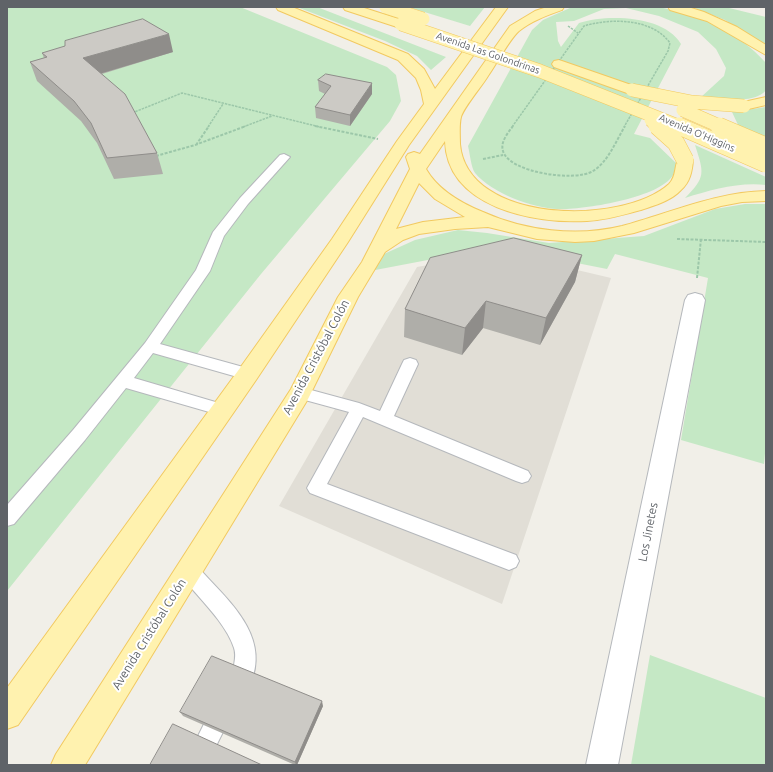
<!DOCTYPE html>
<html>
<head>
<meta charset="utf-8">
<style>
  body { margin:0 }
  #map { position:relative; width:773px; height:772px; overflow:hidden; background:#f1efe8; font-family:Ubuntu,sans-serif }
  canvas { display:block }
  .frame { position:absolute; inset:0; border:8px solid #5f6368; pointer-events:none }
</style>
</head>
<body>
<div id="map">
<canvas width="773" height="772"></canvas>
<div class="frame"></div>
</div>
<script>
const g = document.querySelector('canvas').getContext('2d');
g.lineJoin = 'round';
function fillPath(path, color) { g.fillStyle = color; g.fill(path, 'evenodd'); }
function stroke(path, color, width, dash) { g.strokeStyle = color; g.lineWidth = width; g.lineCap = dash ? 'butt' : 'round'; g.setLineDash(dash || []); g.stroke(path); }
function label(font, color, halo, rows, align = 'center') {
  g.font = font + ' Ubuntu,sans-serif'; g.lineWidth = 4; g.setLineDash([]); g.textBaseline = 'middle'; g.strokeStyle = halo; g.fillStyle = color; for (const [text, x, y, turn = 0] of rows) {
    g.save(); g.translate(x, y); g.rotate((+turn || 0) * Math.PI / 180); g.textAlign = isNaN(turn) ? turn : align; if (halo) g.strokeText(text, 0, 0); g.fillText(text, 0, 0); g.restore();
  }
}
const education = new Path2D(`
  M501,252L611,278L502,604L279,506L417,267Z`);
const green = new Path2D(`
  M7,7H240L387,67L396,75L401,101L390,121L261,274L7,591Z
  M297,7H317L446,57L431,70L417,56L385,41Z
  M408,7H485L470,26Z
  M658,7C699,15 738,31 766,63V90C755,105 717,98 700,98L724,76L726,68L716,49L698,32L659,16L626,8L604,9L574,21L556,22L558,41L561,47L579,23C607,14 664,15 681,44L634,134L650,138L676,163C675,166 675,172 673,175C660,198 583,210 558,209C532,208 492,193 475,173C471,167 470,154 468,146L532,30L543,20L570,8Z
  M692,7H725L766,17V47L725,20Z
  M766,107V139L739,127L732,112Z
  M695,145L766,177V185C738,182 711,190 685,198C706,177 704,173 695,145Z
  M745,204H766V443L764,464L681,440L708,278L615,254L607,269L496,247L370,271L384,254L415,240L458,230L487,233L549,243L644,236L715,209Z
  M650,655L766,698V765H631Z`);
const pathFar1 = new Path2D(`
  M568,26L578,33
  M132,113L182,93L320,127
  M208,127L223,104
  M243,127L272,116
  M512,127L584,26C611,18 652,18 670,43L668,51L624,127`);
const path = new Path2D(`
  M315,126L378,139
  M513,126C508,133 500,142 503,151C509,173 576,182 593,171C608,162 616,141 625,126
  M196,145L209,126
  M156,156L195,145L246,126
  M483,159L503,155
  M677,239L766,242
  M697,278L701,239`);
const service = new Path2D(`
  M284,154L290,157L248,204L224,236L210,271L160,344L254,370L256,374L254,378L248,380L153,353L134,378L229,406L231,410L229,414L223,416L126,388L85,440L14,524L7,526V505L73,430L145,343L196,270L213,232L240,198L280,155Z
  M410,358L416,360L418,364L394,416L528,471L531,476L528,481L522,483L516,481L363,417L327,484L516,555L519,561L516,567L509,570L310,493L307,488L349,412L294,397L292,393L294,389L300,387L359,403L380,411L402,364L404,360Z
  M188,561L195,564C224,597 271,633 251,682L243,685L235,682C230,669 238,660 234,648C226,623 198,597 181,576L178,570L181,564Z
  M213,719L221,722L224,730L214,750L206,753L198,750L195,742L205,722Z`);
const minor = new Path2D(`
  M695,293L702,295L705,300L618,765H586L685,300L688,295Z`);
const primary = new Path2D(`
  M276,7H292L408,54L424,69L435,89L496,7H508L409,145L348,242L256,380L18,725L7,729V688L240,368L332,239L397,141L424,104L421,90L416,78L398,60L278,10Z
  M343,7H361L405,21L407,24L405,27H397L345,10Z
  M547,7H564L562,10C548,15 531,21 519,31C509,40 496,65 488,76C482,86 464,107 461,117C459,124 460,136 460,144C467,224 622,226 669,184C677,176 674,165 679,157H691L693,160C692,172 690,182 681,190C671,201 655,205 641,210C623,215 606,220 587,221C535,224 447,208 445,141L426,169C438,190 461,203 483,212C525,231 577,237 622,226C670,213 716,192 766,191V201L742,202L721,206L634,233L594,241L575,242L537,239L488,227L455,229L419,234L403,240L385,252L358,297L308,399L85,765H51L56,754L291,389L338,297L362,262L410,169L406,157L408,154L414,152L420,154L510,26L535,11ZM419,183L435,199L465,217L423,222L396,229Z
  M668,7H688L704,12L737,27L766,45V55L707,21L670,10Z
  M559,60L637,87L639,90L637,93H627L554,67L552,64L554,61Z
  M766,97V105L744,110L739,109L737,106L739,103Z`);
const primaryBridgeFar1 = new Path2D(`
  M386,7L423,19
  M401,24L540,71L681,127
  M632,90L692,102L744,106
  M683,110L722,127
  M651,120L658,127`);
const primaryBridge = new Path2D(`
  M657,126L676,143L685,160
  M679,126L766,164
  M719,126L766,146`);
const wall = new Path2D(`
  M173,52L102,74L157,153L163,174L114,179L97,143L81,121L37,81L30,62L44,58L42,53Z
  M318,80L372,94L350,126L316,118L315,107L325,94L319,91Z
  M582,255L575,282L540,345L483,328L462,355L404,337L405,309Z
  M323,706L297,765H295L183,716L180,712Z`);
const shadedWall = new Path2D(`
  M169,34L173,52L89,77L83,58Z
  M372,83V94L350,126V115Z
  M582,255L575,282L540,345L546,318Z
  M486,301L483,328L462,355L465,328Z
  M322,701L323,706L297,765H296L295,762Z`);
const building = new Path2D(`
  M143,19L169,34L83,58L125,94L157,153L107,158L91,123L74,101L30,62L47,57L42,53L65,46V41Z
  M326,74L372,83L350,115L315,107L331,86L318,80Z
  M514,238L582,255L546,318L486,301L465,328L405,309L430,258Z
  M212,656L322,701L295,762L180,712Z
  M173,724L262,765H150Z`);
const farStreetnames = [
  ["Avenida Las Golondrinas",488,53,19],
  ["Avenida O'Higgins",697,133,23]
];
const streetNames = [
  ["Avenida Cristóbal Colón",316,357,-62],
  ["Los Jinetes",648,532,-79],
  ["Avenida Cristóbal Colón",149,634,-58]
];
fillPath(education, '#e1ded6');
fillPath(green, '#c5e8c5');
stroke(service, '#b5b8bc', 2);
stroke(minor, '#b5b8bc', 2);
stroke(primary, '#f2c960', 2);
stroke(pathFar1, '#9cc7a9', 1.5, [2.5, 1]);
stroke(path, '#9cc7a9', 2, [3, 1.5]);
fillPath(service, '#fff');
fillPath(minor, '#fff');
fillPath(primary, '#fff2af');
stroke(primaryBridgeFar1, '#f2c960', 14, []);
stroke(primaryBridge, '#f2c960', 18, []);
stroke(primaryBridgeFar1, '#fff2af', 13);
stroke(primaryBridge, '#fff2af', 17);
fillPath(wall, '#afaea9');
fillPath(shadedWall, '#8f8d8a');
fillPath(building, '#cccac5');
stroke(building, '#8f8d8a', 1);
label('10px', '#5f6368', '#fff', farStreetnames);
label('12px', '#5f6368', '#fff', streetNames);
</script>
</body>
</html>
